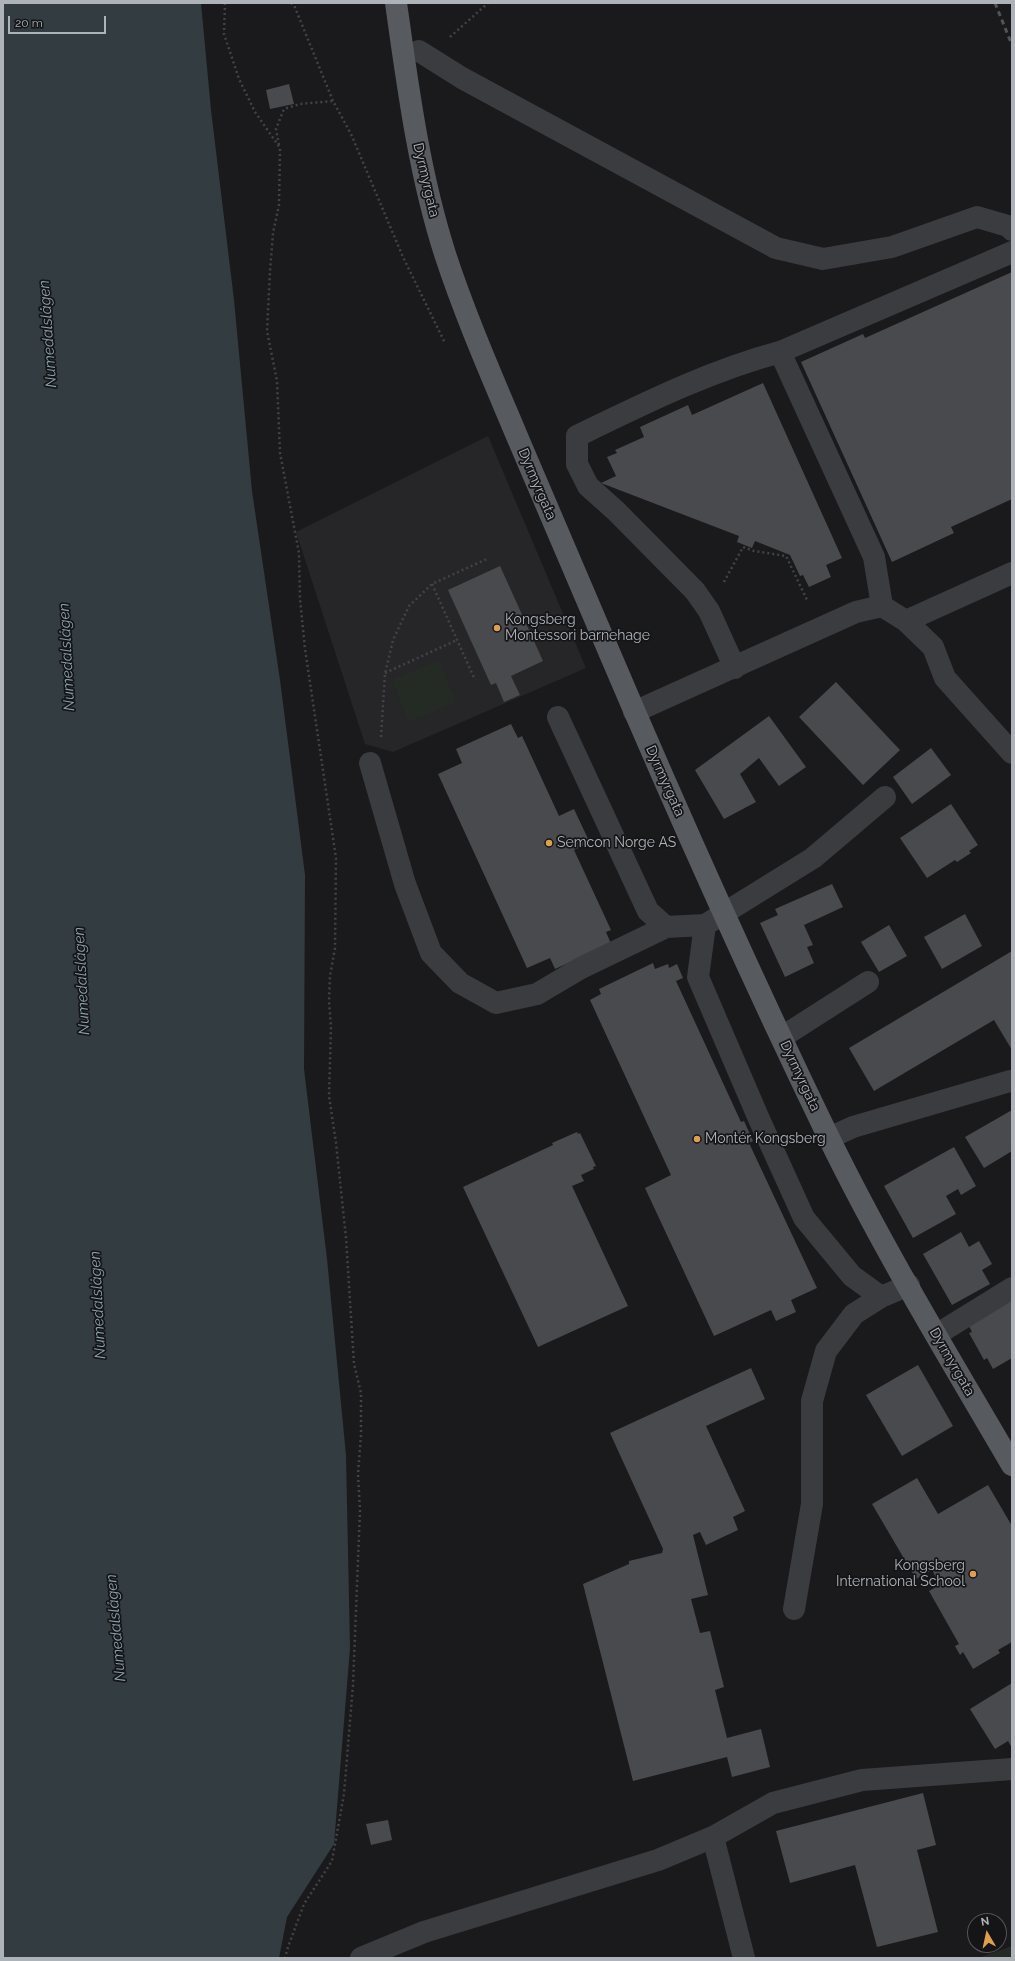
<!DOCTYPE html>
<html>
<head>
<meta charset="utf-8">
<style>
  body { margin:0 }
  #map { position:relative; width:1015px; height:1961px; overflow:hidden; background:#1a1a1c; font-family:Raleway,sans-serif }
  canvas { display:block }
  .frame { position:absolute; inset:0; border:4px solid #aeb3ba; pointer-events:none }
  .north { position:absolute; left:967px; top:1913px; width:40px; height:40px; box-sizing:border-box; background:#151517; border:1px solid #525458; border-radius:50%; rotate:351deg; font-size:11px; font-weight:700; line-height:16px; text-align:center; color:#aeb3ba }
  .north::after { content:''; display:block; margin:auto; width:14px; height:18px; background:#df9f4f; clip-path:polygon(50% 0,100% 100%,50% 72%,0 100%) }
  .scale { position:absolute; left:8px; top:16px; width:98px; height:18px; box-sizing:border-box; border:2px solid #aeb3ba; border-top:0; padding-left:5px; font-size:12px; line-height:14px; white-space:nowrap; color:#aeb3ba; -webkit-text-stroke:3px #151517; paint-order:stroke }
</style>
</head>
<body>
<div id="map">
<canvas width="1015" height="1961"></canvas>
<div class="frame"></div>
<div class="north">N</div>
<div class="scale">20 m</div>
</div>
<script>
const g = document.querySelector('canvas').getContext('2d');
g.lineJoin = 'round';
function fillPath(path, color) { g.fillStyle = color; g.fill(path, 'evenodd'); }
function stroke(path, color, width, dash) { g.strokeStyle = color; g.lineWidth = width; g.lineCap = dash ? 'butt' : 'round'; g.setLineDash(dash || []); g.stroke(path); }
function label(font, color, halo, rows, align = 'center') {
  g.font = font + ' Raleway,sans-serif'; g.lineWidth = 3.5; g.setLineDash([]); g.textBaseline = 'middle'; g.strokeStyle = halo; g.fillStyle = color; for (const [text, x, y, turn = 0] of rows) {
    g.save(); g.translate(x, y); g.rotate((+turn || 0) * Math.PI / 180); g.textAlign = isNaN(turn) ? turn : align; if (halo) g.strokeText(text, 0, 0); g.fillText(text, 0, 0); g.restore();
  }
}
const built = new Path2D(`
  M488,436L586,668L393,752L365,744L296,532Z`);
const green = new Path2D(`
  M439,660L456,702L409,722L392,680Z
  M1012,1946V1958H978Z`);
const water = new Path2D(`
  M3,3H201L211,110L234,300L252,491L280,680L305,875L304,1069L327,1259L346,1455L350,1648L334,1844L287,1917L279,1958H3Z`);
const building = new Path2D(`
  M289,84L294,104L270,109L266,90Z
  M1012,272V499L951,527L954,533L892,562L801,362L863,334L865,338Z
  M763,383L842,558L826,565L831,577L809,587L803,575L800,576L790,555L755,541L752,548L737,542L739,536L601,483L616,476L607,457L617,453L615,450L644,437L640,427L688,405L692,415Z
  M500,566L543,661L511,676L520,695L504,702L496,683L491,685L448,590Z
  M836,682L900,750L863,785L799,717Z
  M769,716L806,767L779,786L759,758L740,774L756,802L724,819L695,770Z
  M511,724L518,738L522,736L559,816L574,809L590,843L574,850L611,930L606,932L612,946L586,955L555,969L550,958L527,968L438,774L462,763L456,749Z
  M931,748L951,775L912,804L893,777Z
  M951,804L978,845L969,851L971,853L957,862L955,860L927,878L900,838Z
  M832,884L843,907L804,925L813,945L807,947L814,963L785,977L760,923L778,915L775,909Z
  M965,914L982,946L942,969L924,937Z
  M889,925L907,956L879,972L861,942Z
  M1012,951V1050L994,1020L874,1091L849,1048Z
  M653,963L655,969L668,964L669,968L677,964L683,978L676,981L741,1122L744,1121L753,1141L749,1143L817,1288L791,1300L796,1312L776,1321L771,1310L714,1336L645,1188L671,1175L590,1000L601,994L599,989Z
  M1012,1110V1151L984,1168L965,1137Z
  M577,1132L578,1134L580,1133L596,1166L593,1167L594,1169L581,1175L584,1181L572,1186L628,1306L538,1347L463,1187L553,1145L552,1143Z
  M954,1147L976,1186L961,1195L958,1189L946,1196L956,1214L913,1238L884,1186Z
  M961,1232L969,1247L979,1241L992,1264L982,1270L990,1284L952,1305L923,1254Z
  M1012,1294V1358L993,1369L987,1358L984,1360L969,1333L972,1332L966,1320Z
  M918,1365L953,1426L902,1456L866,1395Z
  M751,1368L765,1399L706,1426L745,1511L733,1517L738,1530L706,1545L700,1532L693,1535L708,1595L691,1599L700,1633L710,1631L724,1687L715,1690L727,1738L761,1729L770,1767L732,1777L727,1757L633,1781L583,1584L629,1564V1561L662,1553L663,1549L610,1433Z
  M917,1478L938,1514L988,1485L1012,1526V1642L998,1650L1000,1653L973,1669L963,1652L960,1655L955,1646L959,1644L929,1591L940,1585L932,1570L916,1579L872,1504Z
  M1012,1683V1748L1008,1741L995,1749L970,1709Z
  M923,1793L936,1845L917,1850L938,1932L877,1947L855,1865L790,1883L776,1831Z
  M388,1820L392,1840L371,1845L366,1824Z`);
const path = new Path2D(`
  M225,3L224,34L239,79L255,112L280,148L279,205L273,233L270,271L267,331L277,381L280,453L299,553L300,599L305,649L336,858L335,948L330,976L329,1001L331,1027L329,1096L336,1143L346,1238L354,1364L361,1393V1435L358,1474L360,1510L353,1685L344,1794L332,1861L304,1904L288,1947L285,1958
  M291,3L294,5L333,101L351,134L403,257L445,343
  M450,37L488,3
  M279,145L276,129L284,109L300,104L333,101
  M724,582L743,547L754,551L786,556L808,602
  M432,584L475,680
  M385,673L457,640
  M381,737L385,674L393,640L409,606L432,584L489,558`);
const minor = new Path2D(`
  M419,51L462,78L776,248L823,259L892,247L977,217L1008,226L1012,230
  M780,352L874,557L882,606
  M1012,573L906,621L933,647L945,678L1012,753
  M735,668L709,611L695,591L616,511L588,486L577,464V436C643,404 709,371 780,352L1012,252
  M634,712L856,612L882,606L906,621
  M558,717L648,911L666,927
  M370,763L405,884L431,953L460,983L496,1003L537,994L581,968L666,927L705,925L813,858L885,797
  M705,925L698,977L759,1119L804,1218L852,1276L881,1297L909,1285
  M782,1037L868,982
  M829,1138L853,1127L1010,1081
  M936,1335L1012,1288
  M794,1609L812,1504V1401L826,1351L854,1314L881,1297
  M713,1837L744,1958
  M361,1958L424,1932L658,1860L713,1837L773,1803L862,1780L1012,1769`);
const major = new Path2D(`
  M396,3C408,88 419,173 445,254C466,318 493,379 519,441C547,507 575,573 604,640C675,807 749,973 828,1136C883,1249 949,1357 1012,1465`);
const rail = new Path2D(`
  M995,3L1012,45`);
const markers = [
  [497,628,4,"#df9f4f"],
  [549,843,4,"#df9f4f"],
  [697,1139,4,"#df9f4f"],
  [973,1574,4,"#df9f4f"]
];
const streetNames = [
  ["Dyrmyrgata",426,180,77],
  ["Dyrmyrgata",537,484,67],
  ["Dyrmyrgata",665,781,66],
  ["Dyrmyrgata",800,1076,65],
  ["Dyrmyrgata",952,1362,60]
];
const poiNames = [
  ["Kongsberg",505,620],
  ["Montessori barnehage",505,636],
  ["Semcon Norge AS",557,843],
  ["Montér Kongsberg",705,1139],
  ["Kongsberg",965,1566,"right"],
  ["International School",965,1582,"right"]
];
const waterNames = [
  ["Numedalslågen",48,334,-94],
  ["Numedalslågen",67,657,-93],
  ["Numedalslågen",82,981,-93],
  ["Numedalslågen",98,1305,-93],
  ["Numedalslågen",116,1628,-95]
];
fillPath(built, '#262628');
fillPath(green, '#242b24');
fillPath(water, '#333c40');
fillPath(building, '#494a4e');
stroke(path, '#414347', 2.5, [2, 3]);
stroke(minor, '#3b3c40', 22);
stroke(major, '#575a5f', 22);
stroke(rail, '#505357', 3, [5, 4]);
for (const [x, y, r, color] of markers) { const dot = new Path2D(); dot.arc(x, y, r, 0, 2 * Math.PI); g.fillStyle = color; g.fill(dot); stroke(dot, '#151517', 1.5); }
label('14px', '#aeb3ba', '#151517', streetNames);
label('14px', '#aeb3ba', '#151517', poiNames, 'left');
label('italic 15px', '#89a2b0', '#151517', waterNames);
</script>
</body>
</html>
